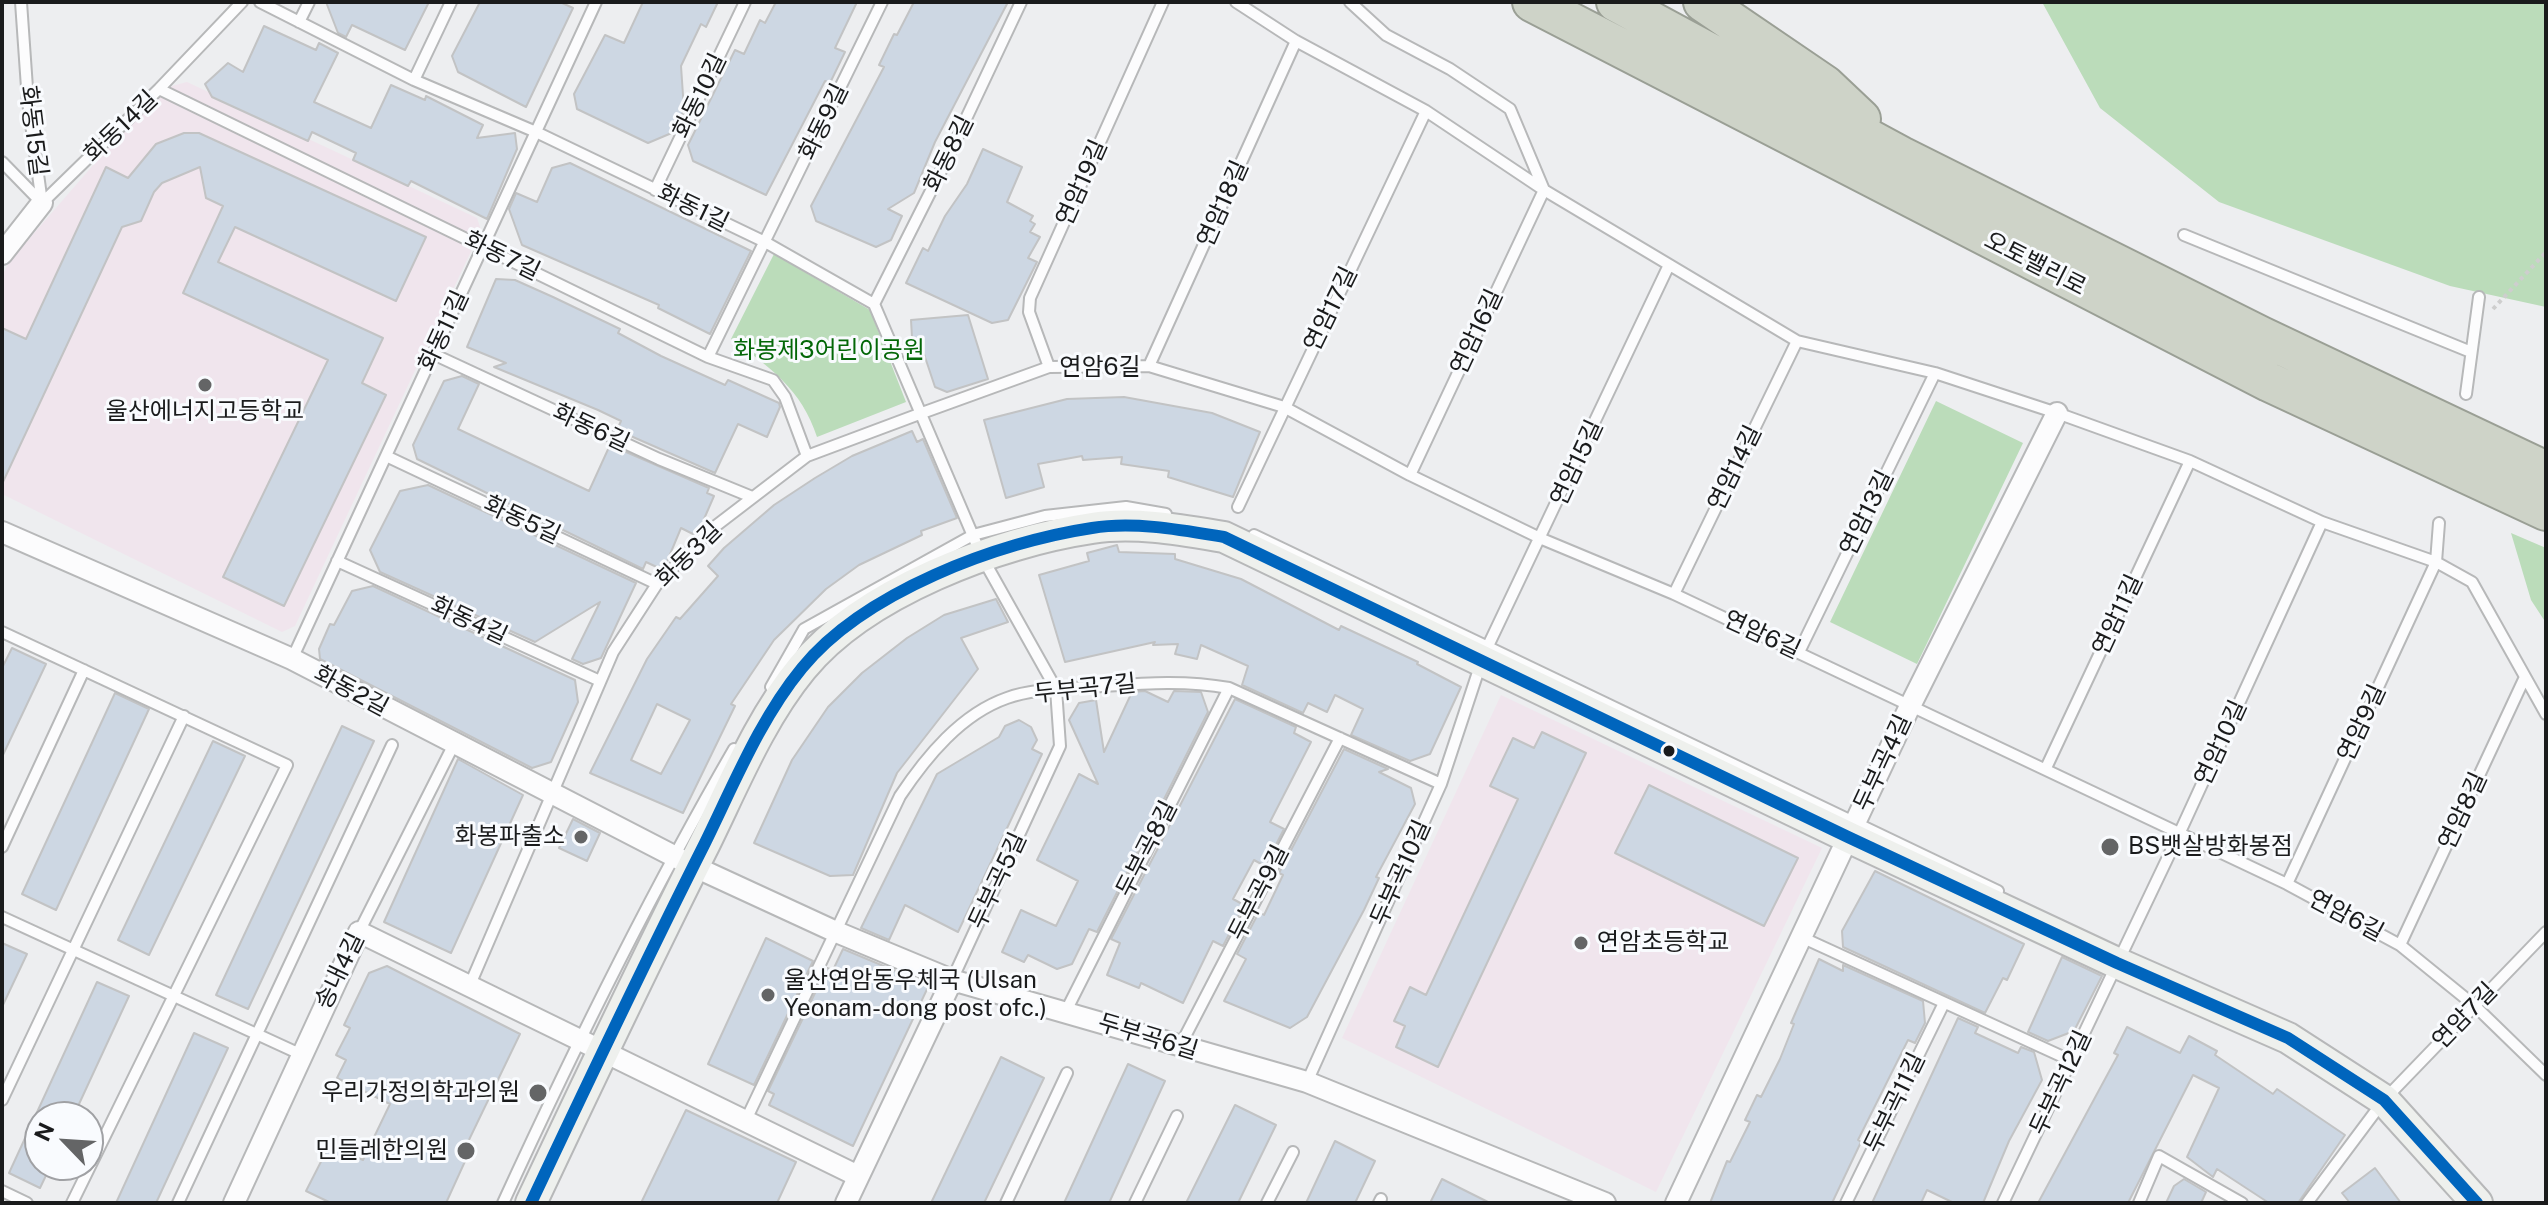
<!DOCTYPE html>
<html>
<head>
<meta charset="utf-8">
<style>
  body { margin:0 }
  #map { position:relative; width:2548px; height:1205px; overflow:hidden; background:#edeef0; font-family:"Public Sans",sans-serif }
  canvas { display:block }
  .frame { position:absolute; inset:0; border:4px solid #1a1b1c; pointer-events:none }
  .north { position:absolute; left:24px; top:1101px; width:80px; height:80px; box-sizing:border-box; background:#f9fbfe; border:2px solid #a0a1a4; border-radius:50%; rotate:295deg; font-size:22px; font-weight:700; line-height:32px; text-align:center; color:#1a1b1c }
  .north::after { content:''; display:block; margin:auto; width:28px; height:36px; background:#646566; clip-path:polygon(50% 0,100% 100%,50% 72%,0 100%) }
</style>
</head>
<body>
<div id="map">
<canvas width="2548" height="1205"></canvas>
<div class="frame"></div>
<div class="north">N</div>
</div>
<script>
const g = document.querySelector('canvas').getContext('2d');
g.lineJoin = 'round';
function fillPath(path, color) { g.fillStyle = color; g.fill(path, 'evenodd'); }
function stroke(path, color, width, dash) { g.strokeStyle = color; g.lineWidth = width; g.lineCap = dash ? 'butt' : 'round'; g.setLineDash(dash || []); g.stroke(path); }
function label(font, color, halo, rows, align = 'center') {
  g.font = font + ' "Public Sans","Noto Sans KR",sans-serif'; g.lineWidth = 6; g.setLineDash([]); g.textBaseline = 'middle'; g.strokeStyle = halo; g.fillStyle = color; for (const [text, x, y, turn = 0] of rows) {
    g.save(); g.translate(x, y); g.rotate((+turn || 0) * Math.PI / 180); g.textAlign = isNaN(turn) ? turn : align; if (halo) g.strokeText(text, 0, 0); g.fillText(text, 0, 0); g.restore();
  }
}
const education = new Path2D(`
  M187,82L477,218L481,230L295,626L282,632L2,494V276L9,262L108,148L172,86Z
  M1501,695L1822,848L1656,1192L1342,1038Z`);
const green = new Path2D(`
  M2042,2H2546V307L2450,286L2219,202L2100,108Z
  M774,254L870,310L906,402L817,437C802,390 770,367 731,339Z
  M1936,401L2023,443L1917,664L1830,622Z
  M2511,533L2546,548V623L2531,600Z`);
const building = new Path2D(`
  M326,2H429L405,50L352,25L346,37L338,33Z
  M480,2H560L573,8L526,107L458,72L452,56Z
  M643,2H718L706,27L701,24L681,66L684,110L674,132L648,143L577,109L574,94L605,35L624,43Z
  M776,2H857L835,48L845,52L830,83L825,81L766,195L693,161L688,145L735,50L744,54L760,20L765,23Z
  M914,2H1008L935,142L914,193L888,209L902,216L891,240L876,247L816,221L811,206L884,67L879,65L894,34L897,35Z
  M264,26L316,50L319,43L338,53L314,102L371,128L391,85L425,100L426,96L483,125L477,138L515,133L517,149L487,219L411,181L408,186L353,160L356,153L312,132L308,141L212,97L205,84L228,63L243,72Z
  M184,133H199L426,237L396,301L235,227L218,262L383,338L362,383L386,395L284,606L223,577L328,360L183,293L223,206L206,198L200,167L162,183L154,192L141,221L122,227L2,484V328L26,339L106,167L128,178L156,144Z
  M983,149L1022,167L1007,202L1033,216L1030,221L1035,224L1030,232L1040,237L1028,258L1037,262L1008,320L992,323L906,283L923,248L928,251L945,216L967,184Z
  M570,163L751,251L710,334L658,308L659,305L522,245L509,209L516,193L537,202L552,168Z
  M496,279L515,280L553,297L620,329L618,333L661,356L725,385L728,380L779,403L780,407L767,437L738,424L715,473L617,430L621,421L598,410L494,367L506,363L467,347Z
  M968,315L988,379L947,392L935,387L924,354H913L911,320Z
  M462,376L479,384L458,429L589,491L610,445L709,488L707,493L714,496L704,519L705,525L695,535L681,528L666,564L661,569L646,562L643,569L417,459L413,445L444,381Z
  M1124,397L1212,413L1260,432L1233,497L1168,477L1169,471L1121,464L1122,457L1083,460L1082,456L1038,464L1044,487L1006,498L984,420L1067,399Z
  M912,431L917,442L923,439L957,518L921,531L922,535L859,565L826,589L774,640L731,704L735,706L683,813L590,773L647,659L676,617L680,619L718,576L708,566L724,548L774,505L815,478L852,456ZM657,704L690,720L661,774L631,760Z
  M428,485L636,583L601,658L583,664L572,659L600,602L535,642L380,572L370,550L400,491Z
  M1117,545L1119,552L1175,554V559L1241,579L1339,630L1341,626L1418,662L1417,664L1461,687L1430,754L1410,761L1351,735L1363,709L1335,695L1327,712L1308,703L1303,713L1242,685L1248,666L1201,645L1197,659L1175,654L1178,644L1153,645L1155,642L1065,662L1039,575L1089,561L1087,553Z
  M373,586L575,680L578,702L551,762L532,768L320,659L319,649L330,624L334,625L352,591Z
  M996,599L1008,622L961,638L978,669L897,773L853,875L830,876L754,843L792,760L828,707L862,673L907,638L944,615Z
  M12,648L46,664L2,757V668Z
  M1145,691L1168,702L1174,691L1201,692L1208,712L1097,932L1089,929L1072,964L1057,969L1028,955L1024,962L1002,952L1021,910L1056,926L1078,881L1037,860L1079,774L1098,784L1069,720L1079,703L1096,700L1104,752L1132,692Z
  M115,693L149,709L56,910L22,894Z
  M1235,699L1296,727L1294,733L1311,742L1270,822L1284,829L1265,866L1254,860L1233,899L1244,905L1223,946L1213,941L1183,1003L1141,983L1139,988L1107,975L1120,943L1111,939Z
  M1019,720L1031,727L1037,740L1032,749L1042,754L958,932L905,905L889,940L861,928L937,774L999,737L1005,726Z
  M342,726L374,741L248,1009L216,995Z
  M1542,732L1586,753L1438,1067L1396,1047L1405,1026L1394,1021L1410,987L1426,995L1518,799L1490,786L1513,738L1534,748Z
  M213,741L245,756L149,955L118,940Z
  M1344,749L1388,769L1379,772L1411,788L1415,804L1376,877L1379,878L1364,910L1307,1017L1290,1028L1224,1001L1246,959L1237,954L1259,912L1264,915L1283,875L1279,873Z
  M458,759L523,795L451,953L384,922Z
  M1649,785L1798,858L1764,926L1615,853Z
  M573,819L600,833L587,861L559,848Z
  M1875,871L2024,944L2007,980L2003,978L1985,1013L1843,947L1842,931Z
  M766,938L813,961L754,1085L708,1064Z
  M2,943L27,954L2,1007Z
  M843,949L929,985L853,1146L769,1105L774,1094L768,1091L827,968L833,970Z
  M2062,957L2102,976L2074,1031L2048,1041L2028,1032Z
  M1819,959L1843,971V965L1923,1001L1925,1023L1915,1043L1908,1040L1858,1140L1861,1142L1832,1203H1710L1727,1161L1730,1162L1750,1122L1745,1120L1757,1095L1761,1097L1780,1059L1794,1024L1791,1023Z
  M387,966L520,1034L467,1144L472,1146L446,1203H331L306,1191L330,1144L363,1160L390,1104L337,1078L346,1060L336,1055L350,1028L344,1025L369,973Z
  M97,982L129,996L73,1117H40V1165H51L40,1188L9,1173Z
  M1958,1018L1978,1027L1975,1033L2018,1053L2021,1047L2034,1052L2042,1080L2009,1141L1983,1203H1954L1927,1190L1921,1203H1872Z
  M2127,1027L2180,1053L2189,1036L2217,1051L2215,1055L2273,1094L2277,1089L2345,1135L2298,1203H2269L2217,1169L2213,1177L2187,1157L2219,1088L2193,1075L2128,1203H2038L2118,1055L2114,1053Z
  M194,1033L228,1048L156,1203H116Z
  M1001,1057L1044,1078L984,1203H931Z
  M1128,1064L1165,1081L1109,1203H1064Z
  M1235,1105L1276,1125L1238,1203H1186Z
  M686,1110L796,1162L777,1203H641Z
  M1335,1141L1375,1161L1355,1203H1306Z
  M2375,1168L2401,1203H2350L2342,1193Z
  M1442,1179L1490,1203H1430Z
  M2184,1179L2206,1192L2201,1203H2166L2174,1186Z`);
const path = new Path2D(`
  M2493,309L2546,252`);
const lane = new Path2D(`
  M21,2L28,102L42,203
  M260,2L414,80L536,132L765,242L874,304L982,557L1056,689L1060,746L952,980
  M1236,2L1296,41L1426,111L1544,190L1797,341L1935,373L2057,413L2190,461L2322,522L2436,562L2472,582L2546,714
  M1350,2L1386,35L1450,69L1510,109L1544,190L1410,475
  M299,22L309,2
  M414,80L451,2
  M159,89L708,357L773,380L785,397L807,456
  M2,162L42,203
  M655,190L745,2
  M42,203L159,89L242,2
  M2184,235L2471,352
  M874,304L947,159L1021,2
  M433,354L659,459L752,497
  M708,357L882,2
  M1149,366L1296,41
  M1049,367L1029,312L1030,298L1163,2
  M2466,394L2479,297
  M386,456L657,584
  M1238,507L1426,111
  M1254,535L1998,891
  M337,561L600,681
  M1674,594L1797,341
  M2,632L287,765L72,1203
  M1487,648L1669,265
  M1799,652L1935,373
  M292,659L596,2
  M771,687L804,629L973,535L1045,516L1126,507L1166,514
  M2046,768L2190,461
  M2,847L84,670
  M2287,884L2436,562L2439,523
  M2,917L300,1054
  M359,932L454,744
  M1801,937L2072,1061
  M2400,945L2525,677
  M469,987L613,652L657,584L713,528L807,456L922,413L1049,367L1149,366L1284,407L1410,475L1542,539L1674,594L2287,884L2400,945L2475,1006L2546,1075
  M1066,1011L1229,688
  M1179,1048L1340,738
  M1307,1082L1441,784L1481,663
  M2,1100L184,716
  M745,1122L900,796C926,757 961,714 1007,698C1032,689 1062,689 1087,687C1135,684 1181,679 1229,688L1441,784
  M2,1191L27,1203
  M178,1203L392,745
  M503,1203C574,1048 649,896 734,749
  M1006,1203L1067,1073
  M1135,1203L1177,1116
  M1267,1203L1293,1152
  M1379,1203L1381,1199
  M1846,1203L1944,1003
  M2003,1203L2180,832L2322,522
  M2139,1203L2159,1156L2242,1203
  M2307,1203L2384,1100L2546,932`);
const street = new Path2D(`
  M2,254L42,203
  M2,532L292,659L693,866L834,931L952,980L1307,1082L1605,1203
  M234,1203L359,932L858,1176
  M846,1203L952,980
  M1676,1203L1910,706L2057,413`);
const secondary = new Path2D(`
  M531,1203C588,1082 645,962 705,843C734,784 760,719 802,668C864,592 998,542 1092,528C1134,521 1182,530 1224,537L1848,837L2117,963L2288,1038L2384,1100L2477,1203`);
const highway = new Path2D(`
  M1532,2L2269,382L2546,511
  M1616,2L1901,156L2261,336L2546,471
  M1703,2L1825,85L1861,119`);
const bus1 = new Path2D(`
  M531,1203C588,1082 645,962 705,843C734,784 760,719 802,668C864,592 998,542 1092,528C1134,521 1182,530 1224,537L1848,837L2117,963L2288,1038L2384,1100L2477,1203`);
const markers = [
  [205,385,8,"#646566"],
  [1669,751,7,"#1a1b1c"],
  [581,837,8,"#646566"],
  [2110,847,10,"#646566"],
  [1581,943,8,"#646566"],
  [768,995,8,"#646566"],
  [538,1093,10,"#646566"],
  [466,1151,10,"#646566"]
];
const streetNames = [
  ["화동10길",700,96,-64],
  ["화동9길",824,122,-64],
  ["화동14길",121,127,-44],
  ["화동15길",33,131,83],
  ["화동8길",949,154,-64],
  ["연암19길",1082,183,-66],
  ["연암18길",1223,204,-66],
  ["화동1길",693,208,26],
  ["화동7길",502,256,26],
  ["오토밸리로",2035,264,27],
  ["연암17길",1331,309,-64],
  ["화동11길",444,331,-65],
  ["연암16길",1477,332,-65],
  ["연암6길",1100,368],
  ["화동6길",591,428,25],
  ["연암15길",1577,463,-65],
  ["연암14길",1735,468,-64],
  ["연암13길",1867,513,-64],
  ["화동5길",522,520,25],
  ["화동3길",689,555,-45],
  ["연암11길",2118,615,-65],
  ["화동4길",469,621,25],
  ["연암6길",1762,635,25],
  ["두부곡7길",1085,689,-6],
  ["화동2길",351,691,28],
  ["연암9길",2362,723,-65],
  ["연암10길",2221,743,-65],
  ["두부곡4길",1883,763,-65],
  ["연암8길",2463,811,-65],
  ["두부곡8길",1147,849,-63],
  ["두부곡10길",1401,873,-66],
  ["두부곡5길",998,881,-65],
  ["두부곡9길",1259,893,-63],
  ["연암6길",2346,916,28],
  ["송내4길",340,971,-64],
  ["연암7길",2465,1016,-46],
  ["두부곡6길",1148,1037,17],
  ["두부곡12길",2061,1083,-65],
  ["두부곡11길",1895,1103,-64]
];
const parkNames = [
  ["화봉제3어린이공원",829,351]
];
const poiNames = [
  ["울산에너지고등학교",205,412,"center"],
  ["화봉파출소",565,837],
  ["BS뱃살방화봉점",2128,847,"left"],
  ["연암초등학교",1597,943,"left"],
  ["울산연암동우체국 (Ulsan",784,981,"left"],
  ["Yeonam-dong post ofc.)",784,1009,"left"],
  ["우리가정의학과의원",520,1093],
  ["민들레한의원",448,1151]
];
fillPath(education, '#f0e5ed');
fillPath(green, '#bbdcba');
fillPath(building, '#cdd7e3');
stroke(building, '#c2c3c4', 2);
stroke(lane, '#b7b8b9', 14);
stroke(street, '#b7b8b9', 24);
stroke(secondary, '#b7b8b9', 34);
stroke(highway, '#9a9f95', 42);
stroke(path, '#cecece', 4, [4, 4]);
stroke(lane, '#fcfcfd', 10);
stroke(street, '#fcfcfd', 20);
stroke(secondary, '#eef0ed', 30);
stroke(highway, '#ced3c8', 38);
stroke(bus1, '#0065bd', 12);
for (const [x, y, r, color] of markers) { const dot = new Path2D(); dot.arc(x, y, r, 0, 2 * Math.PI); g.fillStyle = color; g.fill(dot); stroke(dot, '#f9fbfe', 3); }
label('24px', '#1a1b1c', '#f9fbfe', streetNames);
label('24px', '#036707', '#f9fbfe', parkNames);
label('24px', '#1a1b1c', '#f9fbfe', poiNames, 'right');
</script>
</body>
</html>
